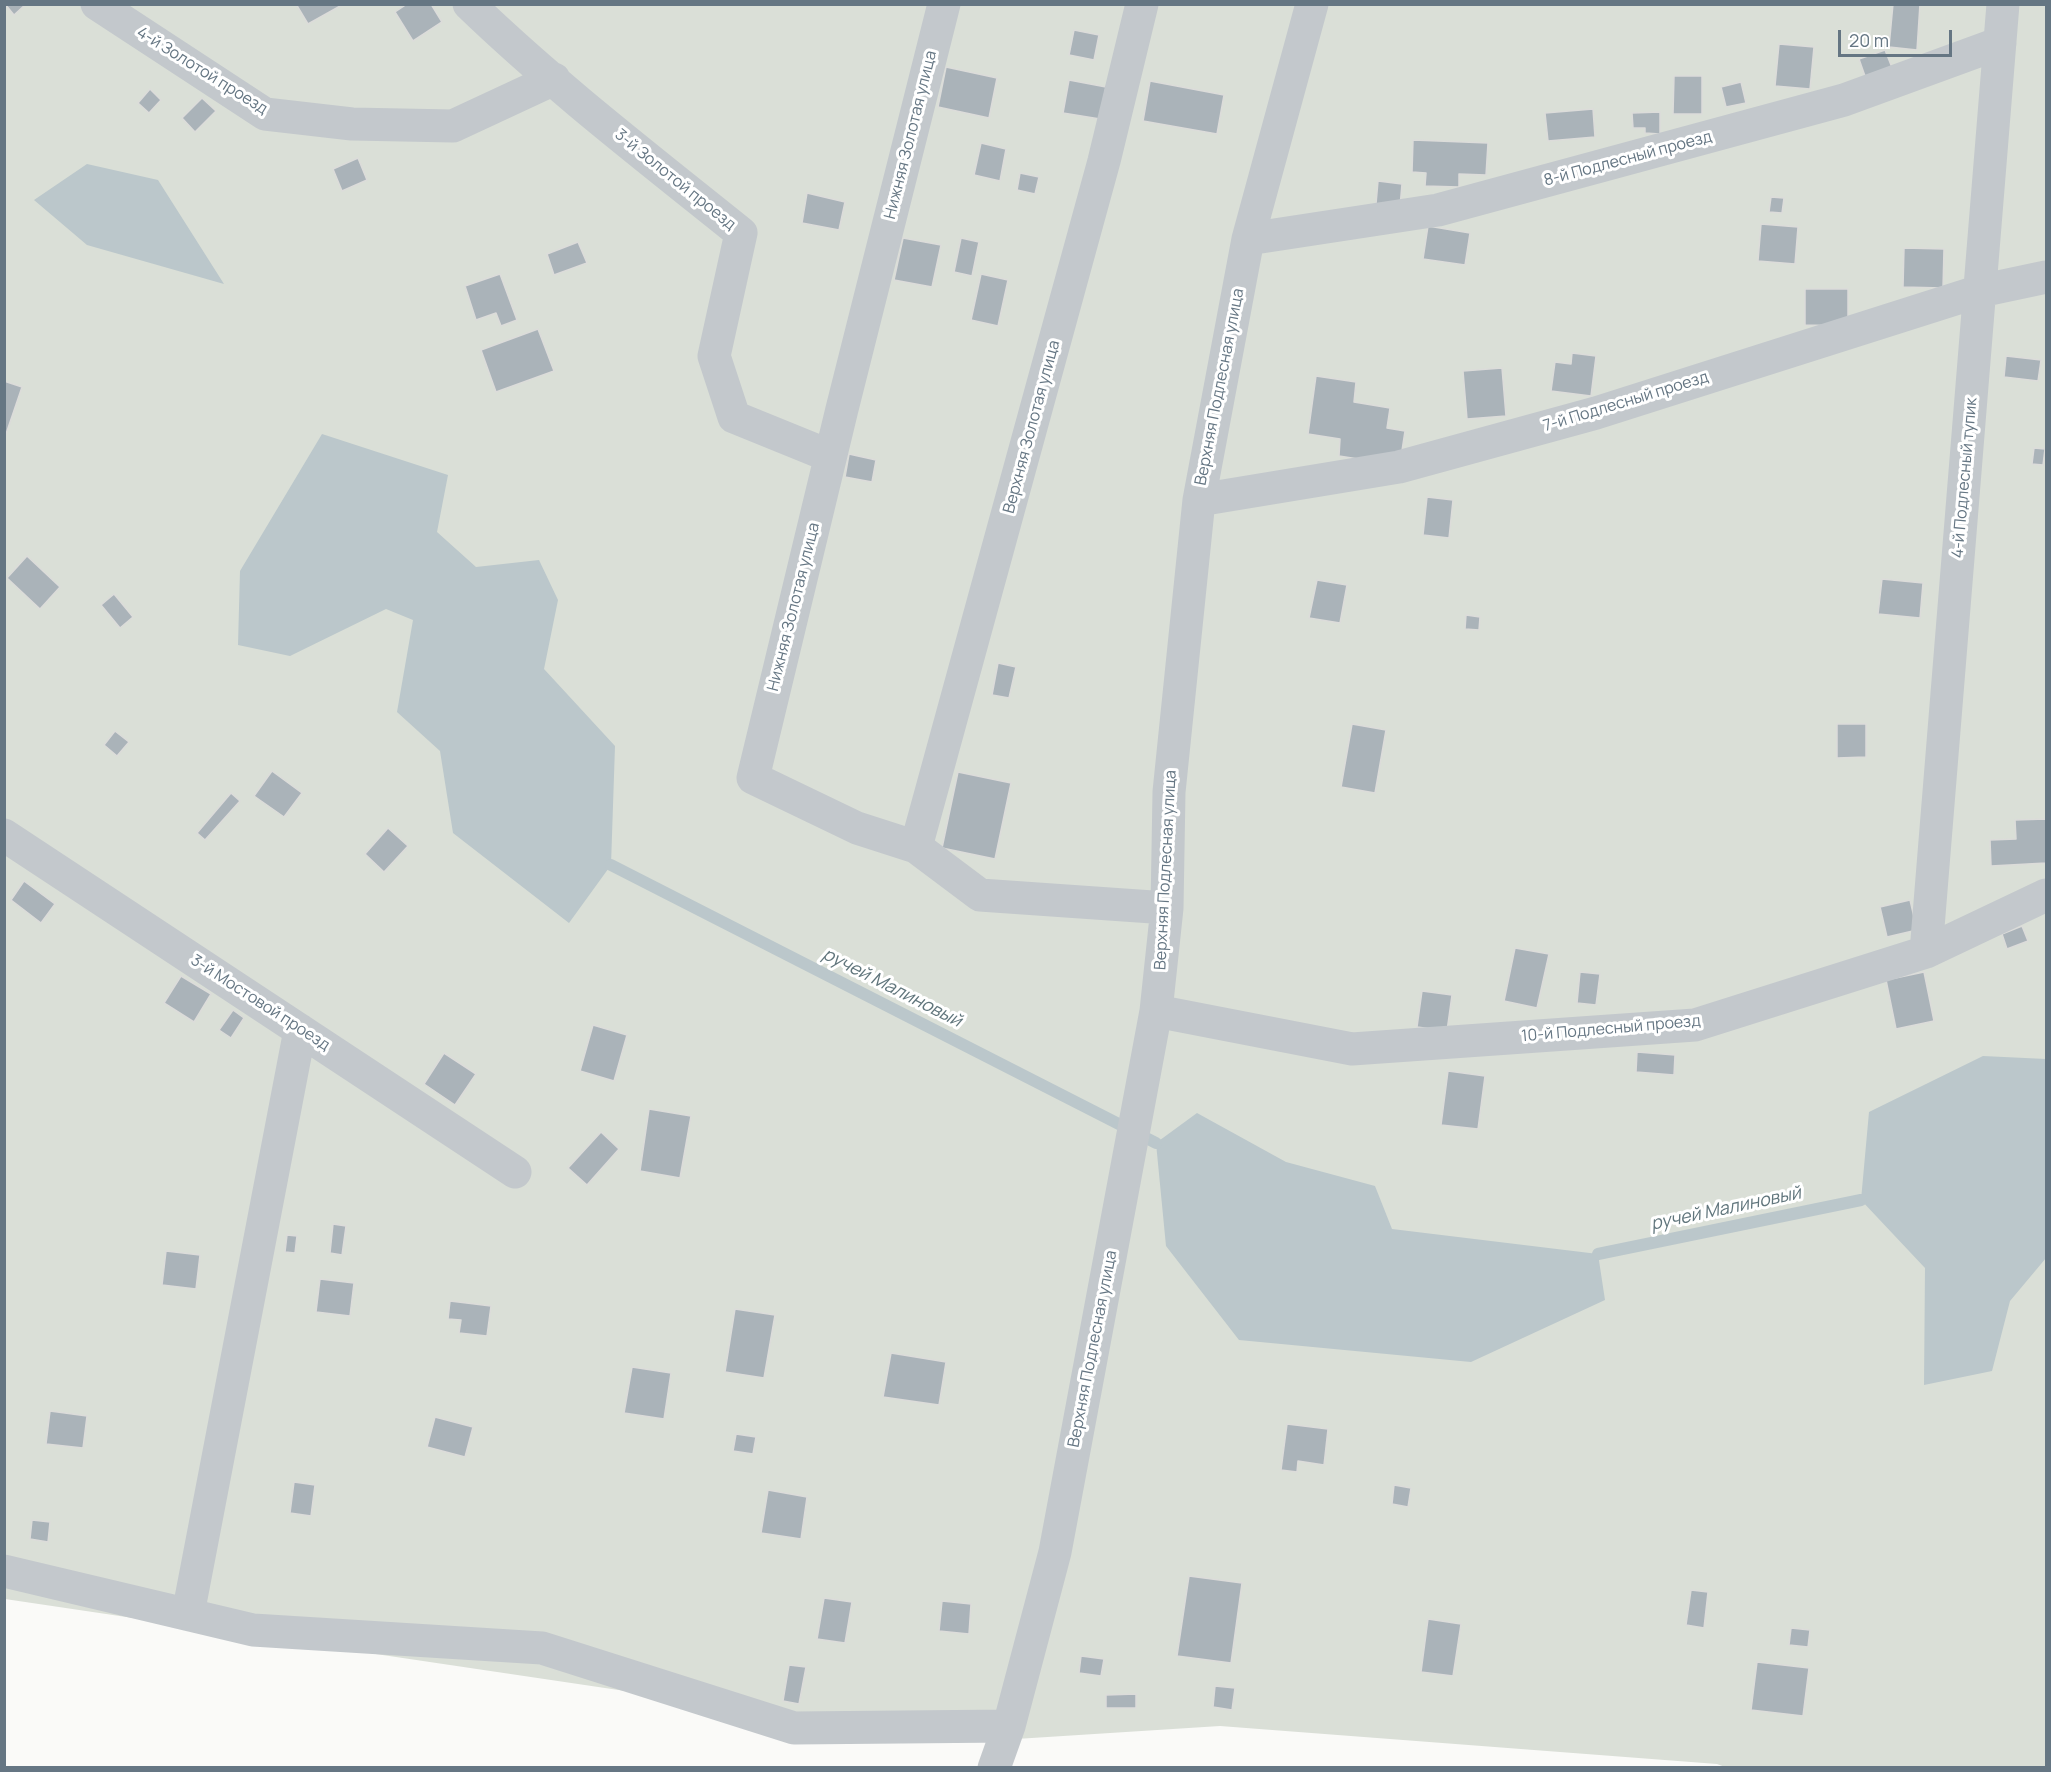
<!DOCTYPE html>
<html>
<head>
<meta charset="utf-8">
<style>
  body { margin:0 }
  #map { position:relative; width:2051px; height:1772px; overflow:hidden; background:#fafaf8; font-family:Manrope,sans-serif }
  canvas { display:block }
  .frame { position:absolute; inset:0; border:6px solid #657683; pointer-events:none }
  .scale { position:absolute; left:1838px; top:30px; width:114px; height:27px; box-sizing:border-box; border:3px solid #657683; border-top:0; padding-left:8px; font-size:18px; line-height:21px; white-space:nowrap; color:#657683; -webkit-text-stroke:4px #fff; paint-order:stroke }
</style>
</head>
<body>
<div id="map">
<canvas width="2051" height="1772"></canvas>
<div class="frame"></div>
<div class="scale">20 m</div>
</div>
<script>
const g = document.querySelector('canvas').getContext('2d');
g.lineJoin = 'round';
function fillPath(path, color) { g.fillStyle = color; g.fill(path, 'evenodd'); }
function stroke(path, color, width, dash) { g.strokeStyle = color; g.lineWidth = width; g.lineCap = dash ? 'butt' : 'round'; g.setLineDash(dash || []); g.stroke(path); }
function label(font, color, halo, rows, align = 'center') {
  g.font = font + ' Manrope,sans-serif'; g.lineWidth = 6; g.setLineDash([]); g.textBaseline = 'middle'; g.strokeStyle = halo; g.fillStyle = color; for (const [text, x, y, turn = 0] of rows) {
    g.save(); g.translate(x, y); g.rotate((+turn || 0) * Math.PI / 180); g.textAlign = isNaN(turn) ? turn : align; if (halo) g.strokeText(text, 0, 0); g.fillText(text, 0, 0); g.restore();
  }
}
const green = new Path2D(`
  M5,5H2046V1767H1725L1717,1764L1220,1726L969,1742L5,1599Z`);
const water = new Path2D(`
  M87,164L158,180L224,284L87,245L34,200Z
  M322,434L448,475L437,532L476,567L539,560L558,600L544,669L615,746L611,865L569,923L453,833L440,751L397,712L413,620L386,609L290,656L238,645L240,571Z
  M1983,1056L2046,1059V1258L2010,1301L1992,1371L1924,1385L1925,1268L1861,1200L1869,1112Z
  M1197,1113L1286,1162L1375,1186L1392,1229L1598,1254L1605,1300L1471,1362L1239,1340L1166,1246L1156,1143Z`);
const stream = new Path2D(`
  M611,865L1156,1143
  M1598,1254L1861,1200`);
const building = new Path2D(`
  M5,4H26L14,15Z
  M296,4H342V5L308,24Z
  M407,4H431L442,22L413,41L395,12Z
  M1893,4H1920L1917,50L1889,47Z
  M1074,30L1099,35L1094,60L1069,55Z
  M1779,44L1814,47L1810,89L1775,86Z
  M1885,50L1893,70L1866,79L1859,59Z
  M946,67L997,78L989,118L938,107Z
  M1674,76H1702V114H1673Z
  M1069,80L1106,87L1100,119L1063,113Z
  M1150,81L1224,95L1217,134L1143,121Z
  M1741,82L1746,103L1726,107L1721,87Z
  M150,89L161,100L149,113L138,103Z
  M202,98L216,111L195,132L182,118Z
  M1593,109L1595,137L1548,141L1545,113Z
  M1660,112V134L1645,133V128H1633L1632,113Z
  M1413,140L1488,143L1486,175L1459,174V187L1425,186L1426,173L1412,172Z
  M981,143L1006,149L1000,181L974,175Z
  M358,158L367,180L342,191L333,169Z
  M1020,173L1039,177L1035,194L1017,190Z
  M1378,181L1402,184L1400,207L1376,204Z
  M807,193L845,202L839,230L802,223Z
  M1771,197L1784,198L1782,213L1769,212Z
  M1761,224L1798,227L1795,264L1758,261Z
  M1428,226L1470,233L1465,265L1423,259Z
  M903,238L941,245L932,287L894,280Z
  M961,238L979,242L972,276L954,272Z
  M578,242L587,263L554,275L547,254Z
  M1904,248L1944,249L1943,288L1903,287Z
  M500,274L517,320L501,326L496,313L476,320L465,286Z
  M981,274L1008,280L998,326L971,320Z
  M1805,289H1848V326L1805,325Z
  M538,329L554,371L496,392L481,350Z
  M1572,353L1596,356L1591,396L1551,391L1555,362L1571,364Z
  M2006,356L2041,360L2038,381L2004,377Z
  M1502,368L1506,416L1467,419L1463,371Z
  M1316,376L1356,382L1354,402L1390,408L1387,428L1405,431L1401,457L1371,461L1339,456L1340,439L1308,434Z
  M4,381L22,387L6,434H4Z
  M2034,448L2045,449L2043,465L2032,464Z
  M849,454L876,460L872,482L845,477Z
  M1427,497L1453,500L1449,538L1423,535Z
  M27,556L60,587L40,609L7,578Z
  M1882,579L1923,583L1920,618L1878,614Z
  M1317,580L1347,585L1340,623L1309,618Z
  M114,594L133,617L120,628L101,605Z
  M1466,615L1480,617L1479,630L1465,629Z
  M998,663L1016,667L1009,698L992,695Z
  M1352,724L1386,730L1375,793L1341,787Z
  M1837,724H1866V757L1837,758Z
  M115,731L129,742L117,756L104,745Z
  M272,771L302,793L284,817L254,796Z
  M958,772L1011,783L995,859L942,848Z
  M231,793L240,801L205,840L197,833Z
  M2046,819V863L1991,866L1990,840L2016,839L2015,820Z
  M388,828L408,846L384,872L365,854Z
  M24,881L55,904L41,923L11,900Z
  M1910,900L1917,930L1887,937L1880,907Z
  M2022,926L2028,941L2007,949L2002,934Z
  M1515,948L1549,954L1537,1008L1504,1001Z
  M1580,972L1600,974L1596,1005L1577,1003Z
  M1924,972L1934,1021L1896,1029L1886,980Z
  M181,976L211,994L194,1022L164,1003Z
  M1422,991L1452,995L1447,1031L1417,1027Z
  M233,1010L244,1018L231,1038L219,1030Z
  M593,1025L627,1035L614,1081L580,1071Z
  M1637,1052L1675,1055L1674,1075L1636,1072Z
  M444,1053L476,1074L455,1105L424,1084Z
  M1448,1071L1485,1076L1478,1129L1441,1125Z
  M649,1109L691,1116L680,1178L640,1171Z
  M601,1132L619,1149L587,1185L568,1168Z
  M333,1224L346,1226L342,1255L330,1253Z
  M287,1235L297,1236L295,1253L285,1252Z
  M166,1251L200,1255L196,1289L162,1285Z
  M320,1279L354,1283L350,1316L316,1312Z
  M450,1301L491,1306L487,1336L459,1333L461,1320L448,1319Z
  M735,1309L775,1315L764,1378L725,1372Z
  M891,1353L946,1362L939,1405L883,1397Z
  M632,1367L671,1373L664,1419L624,1413Z
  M50,1411L87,1416L83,1448L46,1444Z
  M435,1417L473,1427L465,1457L427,1447Z
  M1287,1424L1328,1429L1324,1465L1298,1461L1297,1472L1281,1470Z
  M736,1434L756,1437L753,1454L733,1451Z
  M294,1482L315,1485L311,1516L290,1513Z
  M1394,1485L1411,1488L1408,1507L1392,1504Z
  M768,1490L807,1497L801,1539L761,1533Z
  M32,1520L50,1522L48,1542L30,1539Z
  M1189,1576L1242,1583L1231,1663L1177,1656Z
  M1691,1590L1708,1592L1704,1628L1686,1625Z
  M824,1598L852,1602L845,1643L817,1639Z
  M942,1601L971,1604L969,1634L939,1631Z
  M1428,1619L1461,1624L1453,1676L1421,1672Z
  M1791,1628L1810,1630L1808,1647L1789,1645Z
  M1081,1656L1104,1659L1101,1676L1079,1673Z
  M1757,1662L1809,1668L1803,1716L1751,1710Z
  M789,1665L806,1667L799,1704L783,1701Z
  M1215,1686L1235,1688L1232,1710L1213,1707Z
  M1136,1694V1708H1106V1695Z`);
const minor = new Path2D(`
  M97,4L265,114L352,124L453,126L554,79
  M469,4C554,86 649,159 741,233L714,356L734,417L830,456
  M944,4L842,409L753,778L857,828L916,847L980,895L1167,908
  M1248,239L1438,210L1844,100L2000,43
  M1199,500L1399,467L1596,413L1980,291L2046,277
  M4,835L515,1172
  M916,847L1104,161L1142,4
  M1926,952L2003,4
  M1156,1011L1352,1049L1695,1025L1926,952L2046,895
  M4,1571L253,1630L542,1648L794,1728L1009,1726
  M188,1614L300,1030
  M994,1768L1009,1726L1055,1552L1156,1011L1167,908L1169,792L1199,500L1248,239L1312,4`);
const streetNames = [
  ["4-й Золотой проезд",202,71,32],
  ["Нижняя Золотая улица",911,135,-76],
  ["8-й Подлесный проезд",1628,159,-15],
  ["3-й Золотой проезд",675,180,39],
  ["Верхняя Подлесная улица",1220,387,-79],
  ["7-й Подлесный проезд",1626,402,-17],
  ["Верхняя Золотая улица",1032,427,-75],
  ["4-й Подлесный тупик",1965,478,-85],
  ["Нижняя Золотая улица",794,607,-76],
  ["Верхняя Подлесная улица",1166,870,-87],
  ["3-й Мостовой проезд",260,1003,33],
  ["10-й Подлесный проезд",1611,1029,-5],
  ["Верхняя Подлесная улица",1093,1349,-79]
];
const waterNames = [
  ["ручей Малиновый",892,988,27],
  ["ручей Малиновый",1726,1209,-12]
];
fillPath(green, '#dadfd7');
fillPath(water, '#bbc7cb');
stroke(stream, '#bbc7cb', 12);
fillPath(building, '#aab3b9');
stroke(building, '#dcdcda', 1.5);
stroke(minor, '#c3c8cc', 33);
label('16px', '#657683', '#fff', streetNames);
label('italic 18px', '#60757c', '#fff', waterNames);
</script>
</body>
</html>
